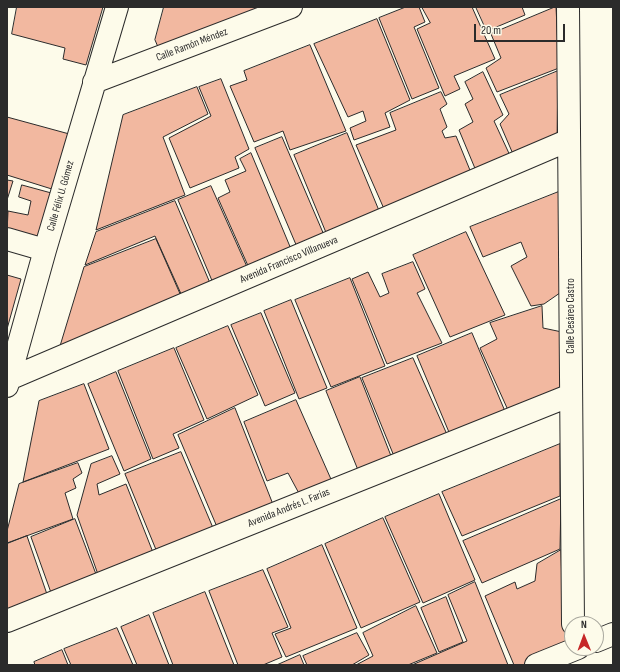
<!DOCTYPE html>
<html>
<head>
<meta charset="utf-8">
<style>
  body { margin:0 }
  #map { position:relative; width:620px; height:672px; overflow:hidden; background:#fdfbea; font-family:"Sofia Sans Condensed",sans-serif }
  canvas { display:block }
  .frame { position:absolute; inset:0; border:8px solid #2b2b2b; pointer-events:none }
  .north { position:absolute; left:564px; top:616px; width:40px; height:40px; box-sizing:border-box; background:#fdfbea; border:1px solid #a9a89e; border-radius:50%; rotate:359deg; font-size:11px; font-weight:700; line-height:16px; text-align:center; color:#2b2b2b }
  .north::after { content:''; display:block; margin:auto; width:14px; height:18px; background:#c62828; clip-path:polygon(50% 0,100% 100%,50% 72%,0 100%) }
  .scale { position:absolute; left:474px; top:24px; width:91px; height:18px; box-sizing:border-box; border:2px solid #2b2b2b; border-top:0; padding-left:5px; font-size:12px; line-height:14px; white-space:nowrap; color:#2b2b2b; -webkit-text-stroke:3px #fdfbea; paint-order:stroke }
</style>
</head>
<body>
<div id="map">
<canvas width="620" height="672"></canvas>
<div class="frame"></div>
<div class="north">N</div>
<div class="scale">20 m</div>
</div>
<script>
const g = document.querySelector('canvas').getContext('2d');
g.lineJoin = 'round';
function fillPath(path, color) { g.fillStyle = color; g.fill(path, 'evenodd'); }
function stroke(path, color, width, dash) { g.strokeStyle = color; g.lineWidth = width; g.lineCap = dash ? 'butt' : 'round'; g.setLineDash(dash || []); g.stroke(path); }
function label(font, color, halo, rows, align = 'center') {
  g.font = font + ' "Sofia Sans Condensed",sans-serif'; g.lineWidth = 3; g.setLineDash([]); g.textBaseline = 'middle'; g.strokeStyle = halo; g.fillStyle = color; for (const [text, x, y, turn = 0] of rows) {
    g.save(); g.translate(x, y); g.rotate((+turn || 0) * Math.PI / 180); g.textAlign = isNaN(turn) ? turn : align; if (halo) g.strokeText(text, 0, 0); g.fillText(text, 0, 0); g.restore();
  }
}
const building = new Path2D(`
  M17,7H103L86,65L63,59L65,48L12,34Z
  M164,7H269L161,54L155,40Z
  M406,7H419L425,22L414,27L439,88L412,99L379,18Z
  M422,7H472L495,59L454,76L460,89L445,96L417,29L430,23Z
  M476,7H522L525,15L487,31Z
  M555,7H556L559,68L497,92L486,68L501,58L491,34Z
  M377,19L410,100L385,113L390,127L354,140L350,128L366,121L363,111L348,117L314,44Z
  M310,45L346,131L290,150L283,131L254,142L230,86L247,80L244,71Z
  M558,71L557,142L516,161L500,124L509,114L500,95Z
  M483,72L503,115L494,121L513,162L479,178L459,130L473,122L465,104L473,99L465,82Z
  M221,79L249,149L235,157L239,168L190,188L169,138L211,116L199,87Z
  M197,87L208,114L163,137L185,195L96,230L123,115Z
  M441,92L447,104L440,109L447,127L442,131L445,138L456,136L474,180L388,218L356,145L396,130L390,113Z
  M7,117L73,135L55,190L7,175Z
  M347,133L380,213L327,235L294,155Z
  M282,137L324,235L297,247L255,148Z
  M251,153L291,249L249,268L218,198L230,192L225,180L246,171L240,159Z
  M7,180L13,181L7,200Z
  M22,185L55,194L40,243L7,233L8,211L28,215L31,201L19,197Z
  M211,186L248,269L213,283L178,200Z
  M561,191L567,288L544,304L531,306L511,266L527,257L521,242L483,257L470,227Z
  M175,201L210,283L182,296L155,236L85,265L96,232Z
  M466,232L505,315L450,337L413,255Z
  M156,239L181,296L60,346L84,267Z
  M413,262L425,289L417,293L442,343L387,364L352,279L368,272L380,297L389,293L382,274Z
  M7,275L21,279L7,329Z
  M350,278L385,366L331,387L295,300Z
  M291,300L327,388L299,399L264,311Z
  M542,306L543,328L562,332L565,397L512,419L480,348L497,339L490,323Z
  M261,313L295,393L265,406L231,325Z
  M228,326L258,395L207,419L176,348Z
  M472,333L507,416L451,437L417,356Z
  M174,348L204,420L173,434L179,448L153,459L118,371Z
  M413,358L449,439L396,461L362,378Z
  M116,372L151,459L124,471L88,384Z
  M360,377L393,461L360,475L326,391Z
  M84,384L109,449L23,482L39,401Z
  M296,400L334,486L302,499L288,473L267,481L244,422Z
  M235,408L276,512L220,534L178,435Z
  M560,444V496L462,536L442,492Z
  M181,452L216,535L159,557L125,474Z
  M112,456L120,474L97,484L99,495L126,484L156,560L101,583L77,515L91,464Z
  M78,463L82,473L73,479L76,488L65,493L73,519L7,543V531L19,484Z
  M439,494L475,580L423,603L385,517Z
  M561,499L560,549L482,583L463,541Z
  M383,518L420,602L361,628L325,544Z
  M75,519L99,582L54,601L31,537Z
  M27,536L50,603L7,618V544Z
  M322,545L357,628L286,657L275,634L291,628L267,569Z
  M561,550L562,587L572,631V648L532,665H514L485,596L515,582L517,589L535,581L537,564Z
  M263,570L288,627L272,633L282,657L263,665H238L209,591Z
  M475,582L508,665H412L467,641L448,595Z
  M205,592L234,665H173L153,613Z
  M446,597L463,642L439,652L421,608Z
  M416,606L437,653L408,665H356L373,656L363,633Z
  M149,615L169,665H137L121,627Z
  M117,628L133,665H71L64,649Z
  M357,633L369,655L352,665H307L303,656Z
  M62,650L68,665H35L34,662Z
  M300,655L304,665H277Z`);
const street = new Path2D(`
  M568,7L573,624
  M94,82L291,7
  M7,239L45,250
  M9,379L569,140
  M7,386L45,250L117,7
  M7,621L571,395
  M596,641L613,634
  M536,665L578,648`);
const streetNames = [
  ["Calle Ramón Méndez",192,45,-21],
  ["Calle Félix U. Gómez",61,196,-74],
  ["Avenida Francisco Villanueva",289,260,-23],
  ["Calle Cesáreo Castro",571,316,-90],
  ["Avenida Andrés L. Farías",289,508,-22]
];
fillPath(building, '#f2b8a0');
stroke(building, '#2b2b2b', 1);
stroke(street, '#2b2b2b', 24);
stroke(street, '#fdfbea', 22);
label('11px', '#2b2b2b', '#fdfbea', streetNames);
</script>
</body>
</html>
